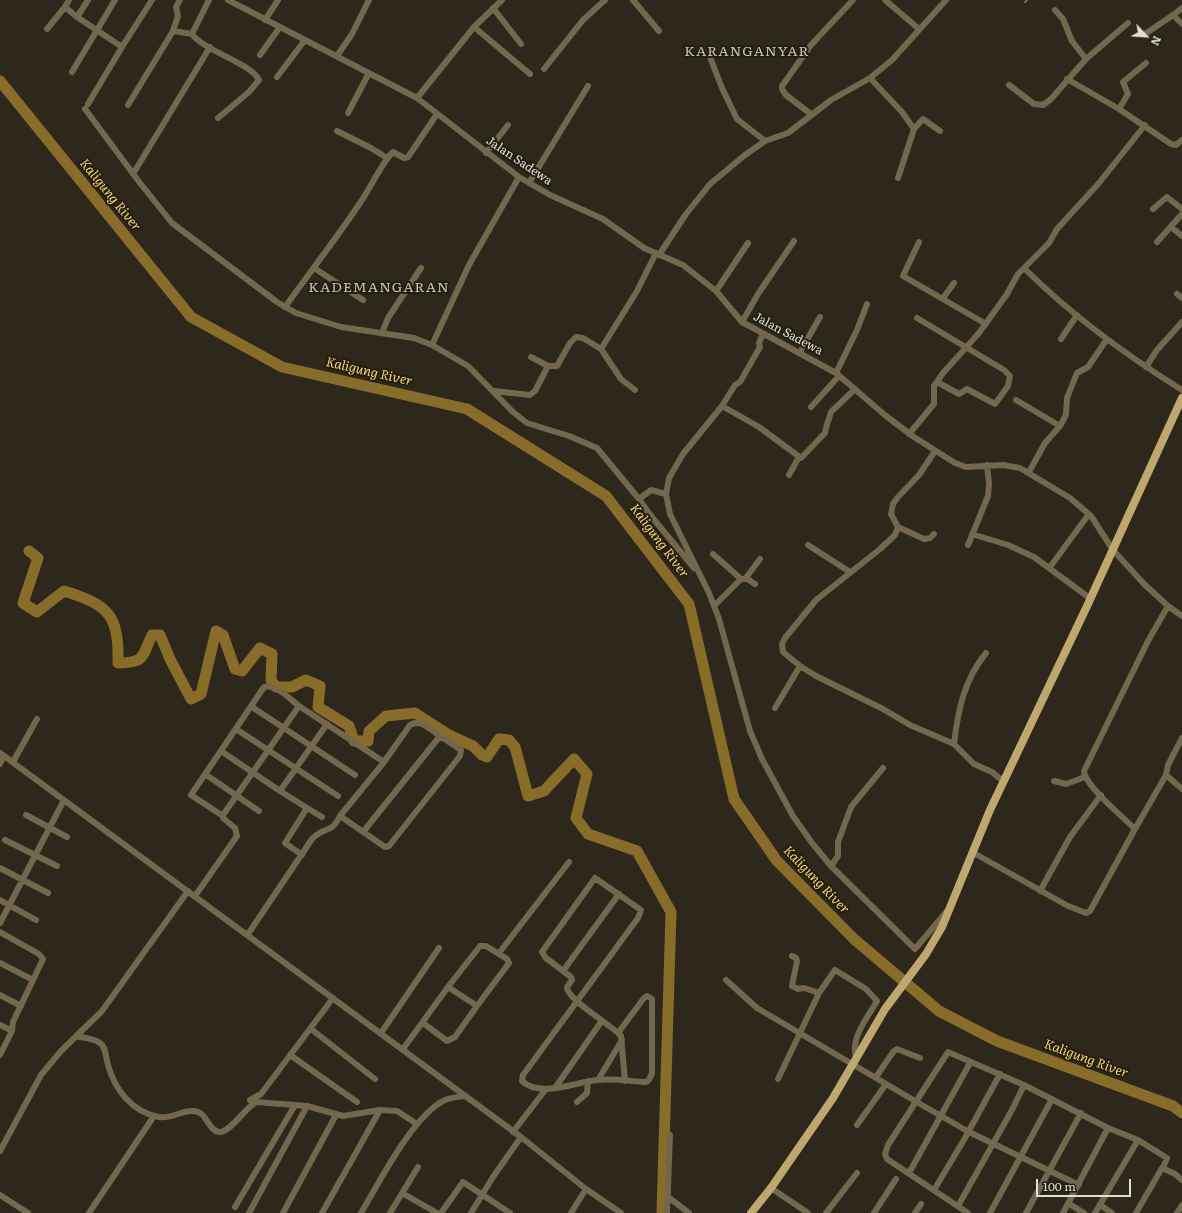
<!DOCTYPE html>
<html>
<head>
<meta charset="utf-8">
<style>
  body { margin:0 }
  #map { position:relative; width:1182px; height:1213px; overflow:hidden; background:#2d281b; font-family:Literata,serif }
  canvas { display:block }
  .north { position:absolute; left:1126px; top:16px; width:40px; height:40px; -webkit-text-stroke:3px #231e12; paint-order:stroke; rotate:115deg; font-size:11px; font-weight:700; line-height:16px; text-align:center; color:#e2ded6 }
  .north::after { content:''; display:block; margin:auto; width:14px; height:18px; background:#e2ded6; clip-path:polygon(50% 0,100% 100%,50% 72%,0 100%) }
  .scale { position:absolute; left:1036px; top:1179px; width:95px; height:18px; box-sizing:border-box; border:2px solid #e2ded6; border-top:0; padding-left:5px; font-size:12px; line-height:14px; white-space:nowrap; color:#e2ded6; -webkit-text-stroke:3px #231e12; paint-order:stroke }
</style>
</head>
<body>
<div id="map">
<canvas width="1182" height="1213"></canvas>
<div class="north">N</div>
<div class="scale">100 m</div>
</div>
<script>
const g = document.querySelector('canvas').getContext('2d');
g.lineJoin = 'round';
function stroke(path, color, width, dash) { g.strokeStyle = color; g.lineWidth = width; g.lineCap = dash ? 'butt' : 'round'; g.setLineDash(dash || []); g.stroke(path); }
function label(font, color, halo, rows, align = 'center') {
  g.font = font + ' Literata,serif'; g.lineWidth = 4; g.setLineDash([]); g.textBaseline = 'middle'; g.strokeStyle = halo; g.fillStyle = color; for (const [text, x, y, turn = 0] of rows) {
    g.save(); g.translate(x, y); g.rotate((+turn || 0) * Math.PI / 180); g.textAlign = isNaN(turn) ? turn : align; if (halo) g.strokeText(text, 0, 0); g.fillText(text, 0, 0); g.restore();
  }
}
const stream = new Path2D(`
  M1025,2L1027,0`);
const river = new Path2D(`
  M0,81L191,317L282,367L467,409L606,496L689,604L734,799L777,861L854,939L939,1011L997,1041L1173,1106L1182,1113
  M29,551L38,558L23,603L37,612L64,591C109,605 119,615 118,663C146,662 141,658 152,635H160L170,659L191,699L201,694L216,631L223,635L235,669L242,671L260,648L272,654L271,680L276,687H292L306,680L320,686L318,707L349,726L354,741H368L369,731L386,716L415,713L449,735L473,746L482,755L487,757L499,739L509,740L515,747L528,796L544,791L574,759L587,774L576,818L588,834L637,851L671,912L662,1213`);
const minor = new Path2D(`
  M69,0L65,7L77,17
  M88,0L77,17L122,47
  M209,0L192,34C204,51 251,63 259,80L249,92L218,118
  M228,0L417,98L519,177L550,195L603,219L644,248L683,265L716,291L742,322L836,373L886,416L914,437L955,463L966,467L1003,465L1020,468L1070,498L1091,516L1113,550L1144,584L1168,606L1182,616
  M633,0L659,31
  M885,0L919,29
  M493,8L521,44
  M1182,8L1173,15L1182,24
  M1055,10L1063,19L1072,41L1086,59
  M265,20L278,0
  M474,27L530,74
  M47,29L65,7
  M173,31L178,16L176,7L180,0
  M1145,34L1173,15
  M260,55L280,27
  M337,56L352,34L369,0
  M710,57L722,88L737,119L765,141
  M1146,63L1123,82L1128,94L1119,109L1171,144L1176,145L1182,140
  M544,69L583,20L605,0
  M72,72L115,0
  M277,77L305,40
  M870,78L902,112L914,129L923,119L940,131
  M1067,79L1119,109
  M1009,85L1034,104L1043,105L1051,99L1086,59L1128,23
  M417,98L474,27L502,0
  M88,104L122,47L152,0
  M128,105L173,31L192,34
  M85,109L140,183L172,223L277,302L296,313L341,327L414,338L432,345L468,366L513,412L527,423L569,436L597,448L639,499L651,490L666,494
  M348,113L369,73
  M812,115L786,95L782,89V86L811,45L853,0
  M337,131L371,148L387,158
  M486,153L508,125
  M133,174L210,47
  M898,178L914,129
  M529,183L588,86
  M1153,209L1167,197L1182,209
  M1171,227L1182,236
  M919,242L903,276L986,324
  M1157,242L1182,214
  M659,255L686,214L710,184L745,155L765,141L788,133L831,100L870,78L892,60L946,0
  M314,268L363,300
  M1024,268C1071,315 1126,355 1182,390
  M716,291L748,243
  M1177,294L1182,298
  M943,298L954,283
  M285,307C310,272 336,239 360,203C369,190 383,161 393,152L404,158L408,157L437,114
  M917,318L1004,370L1010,376L1008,386L995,404L967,389L959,394L937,382
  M742,322L758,294L794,241
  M382,333L388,318L421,268
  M763,334L759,343L760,347L740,382L735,385L722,406L683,454L669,478L666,494L670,514L709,593L719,619L750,731L762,759L793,816L812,843L831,866L915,949L947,911
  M1061,339L1077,315
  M432,345L469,265L519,177
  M800,352L820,317
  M531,357L548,366H557L570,343L576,337L583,338L601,349
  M1146,367L1157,350L1182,322
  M836,373L857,330L867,304
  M635,390L621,379L601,349L637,291L656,253
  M494,391L530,395L535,391L548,366
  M1016,400L1060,426
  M722,406L759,427L801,458L825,433C826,426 829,419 831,412L855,389
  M811,407L839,376
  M909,434L934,404V386L943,373L979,333L1007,294L1018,274L1049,243L1057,229L1099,183L1145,125
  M935,451L919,475L898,497L893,504L891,514L898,527L895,535L880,549L816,600L785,638L782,644L783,652L800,666L816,676L883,709L910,725L954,744L974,764L992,772L1003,781
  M1029,472L1045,443L1060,426L1066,415L1067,398L1077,373L1088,367L1107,339
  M789,475L799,457
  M639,499L651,516L694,568
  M898,527L924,539L930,538L934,534
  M972,534L1008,545L1034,557L1091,599
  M808,545L850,572
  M968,545L988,496L989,484L987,465
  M713,554L741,579L714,606
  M1050,567L1089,514
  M746,578L755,584
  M741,579H745L760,559
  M252,707L355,775
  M775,708L800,666
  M236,729L338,796
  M1182,738L1168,765L1166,775L1182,789
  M954,744C958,710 964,680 986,653
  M221,751L280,791L327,724
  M0,753L521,1137L586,1189L621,1213
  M13,762L37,719
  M0,764L4,756
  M205,774L259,811
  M1166,775L1135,829C1124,818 1085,786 1084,771L1148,641L1168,606
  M1054,781L1066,784L1085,777
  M280,791L307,808L285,843L302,855
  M307,808L322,817
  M26,815L67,837
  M223,816L191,795L264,687C275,683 291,700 299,706
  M340,816L385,847L389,846L460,756L461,750L440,736L363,832
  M5,840L57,866
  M972,852L1068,906L1086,913L1090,911L1135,829
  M831,866L838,856V842L851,807L883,768
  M0,868L48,893
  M1040,891L1070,837L1101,795
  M195,896L237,836L235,828L223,818V815L299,706L384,762
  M0,900L36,920
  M0,923L64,800
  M0,932L39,954L43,959L13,1022L12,1031L0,1055
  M248,934L312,839C325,825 330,836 340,816L384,762L410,725C420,718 431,730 440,736
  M499,953L569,862
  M792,956L796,958L797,961L792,986L798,989L804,988L819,993
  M0,963L33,980
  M563,971L619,894
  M726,980L757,1008L915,1101L969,1132L1079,1185
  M0,995L21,1006
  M423,1023L447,1041L455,1037L477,1006L448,987
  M0,1025L12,1031
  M311,1029L375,1079
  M381,1033L439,948
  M618,1033L644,998L647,996L652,999V1073C650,1078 649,1082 644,1082C629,1081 612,1078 597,1080C576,1082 540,1098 522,1081L523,1075L638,918L641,910L595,878L542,952L546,958L571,977L572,980L567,987C567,1000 612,1025 621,1036L625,1081
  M76,1036C83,1038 94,1038 100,1043C106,1047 106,1058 108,1065C115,1090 132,1112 159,1117C171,1119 180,1111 192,1111C207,1110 207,1130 219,1132C230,1133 245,1108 256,1102L307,1106L343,1116L380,1110L322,1213
  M403,1049L448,987L480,946H486L507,959L509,963L477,1006
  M290,1055L357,1102
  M876,1077L893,1052L897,1049L920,1058
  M778,1079L819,993L835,970L866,989L877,1001C868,1017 850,1038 856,1057
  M598,1080L622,1040
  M1024,1085L1108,1128L1138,1140L1095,1213
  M555,1088L601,1022
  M250,1100L261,1094L333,998
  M577,1102L587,1093L588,1081
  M380,1110L397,1111L417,1124
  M857,1125L886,1084
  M513,1132L546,1089
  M1138,1140L1167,1158L1163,1168
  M0,1151L41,1075L61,1051L102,1011L188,891
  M909,1173L970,1063
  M771,1188L808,1213
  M934,1190L965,1138L1000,1074
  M402,1193L437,1213
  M0,1195L28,1213
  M668,1197L689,1213
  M1068,1203L1084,1213
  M1100,1205L1112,1213
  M958,1206L1012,1110L1024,1085L948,1052L888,1145L885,1154L887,1159L968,1213
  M235,1207L295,1105
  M89,1213L154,1116
  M249,1213L307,1106
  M283,1213L336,1115
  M361,1213C379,1183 413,1115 445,1100C452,1097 459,1097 466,1096
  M390,1213L418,1167
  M441,1213L463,1182L510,1213
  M471,1213L493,1177L521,1137
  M571,1213L586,1189
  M667,1213L670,1135
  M826,1213L857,1173
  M874,1213L896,1179
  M915,1213L921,1204
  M990,1213L1052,1099
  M1026,1213L1081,1113
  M1063,1213L1108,1128
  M1136,1213L1162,1168L1175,1174L1182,1180
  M1177,1213L1182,1205`);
const major = new Path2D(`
  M751,1213L771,1188L833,1098L885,1009L926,954L942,927L990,810L1088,604L1182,398`);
const streetNames = [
  ["Jalan Sadewa",519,161,34],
  ["Jalan Sadewa",788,334,28]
];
const waterNames = [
  ["Kaligung River",110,195,51],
  ["Kaligung River",369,372,13],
  ["Kaligung River",659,541,53],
  ["Kaligung River",816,880,46],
  ["Kaligung River",1086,1059,20]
];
const quarterNames = [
  ["KARANGANYAR",747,52],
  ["KADEMANGARAN",379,288]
];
stroke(stream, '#886d2a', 2);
stroke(river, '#886d2a', 11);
stroke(minor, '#73684e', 6);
stroke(major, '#bfa770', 8);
label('12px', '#e2ded6', '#231e12', streetNames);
label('italic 13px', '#f8d173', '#231e12', waterNames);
g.letterSpacing = '1px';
label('14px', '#c9c2b2', '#231e12', quarterNames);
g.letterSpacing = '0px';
</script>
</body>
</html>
